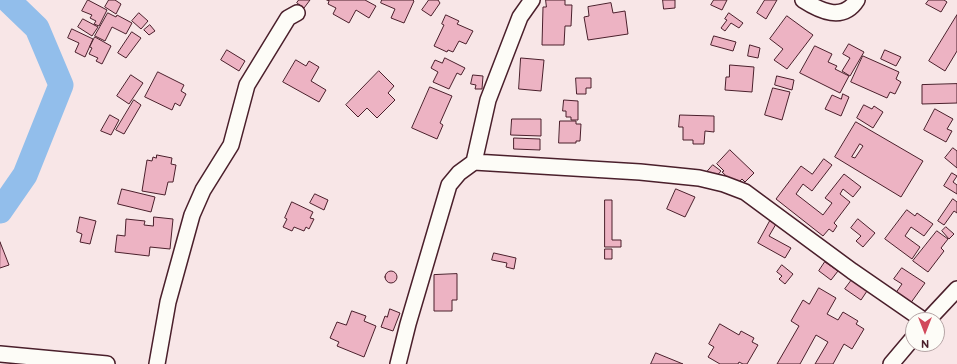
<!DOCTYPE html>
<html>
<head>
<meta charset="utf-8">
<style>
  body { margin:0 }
  #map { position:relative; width:957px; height:364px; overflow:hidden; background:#f8e6e7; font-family:"Balsamiq Sans",sans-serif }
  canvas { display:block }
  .north { position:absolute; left:905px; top:312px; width:40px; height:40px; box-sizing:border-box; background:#fdfcf7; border:1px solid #b5a4a5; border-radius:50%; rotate:180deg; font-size:11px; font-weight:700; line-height:16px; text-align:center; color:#4a1f2b }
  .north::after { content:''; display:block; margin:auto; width:14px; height:18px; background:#d1495b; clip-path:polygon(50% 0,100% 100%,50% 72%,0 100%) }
</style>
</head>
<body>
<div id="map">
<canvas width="957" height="364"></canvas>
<div class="north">N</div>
</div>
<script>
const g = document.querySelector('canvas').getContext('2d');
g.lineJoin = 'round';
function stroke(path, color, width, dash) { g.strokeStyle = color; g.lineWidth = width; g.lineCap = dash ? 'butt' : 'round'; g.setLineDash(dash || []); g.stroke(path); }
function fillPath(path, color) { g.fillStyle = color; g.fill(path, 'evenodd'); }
const river = new Path2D(`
  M0,211L25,175L61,85L37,28L8,0`);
const building = new Path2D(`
  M88,0L107,10L99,26L94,24L96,21L90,18L92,15L82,11Z
  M109,0H115L121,4L116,14L105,7Z
  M299,0H310L304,8L297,3Z
  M327,0H365L376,6L369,18L356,10L349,23L333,14L336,8L328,4L329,1Z
  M382,0H413L414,1L404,23L391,18L395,9L381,3Z
  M429,0H438L440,3L431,16L422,10Z
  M546,0H565V5H572L571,26H565L564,45H542L543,7H546Z
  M663,0H675V8L664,9Z
  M714,0H727L722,10L711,5Z
  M765,0H777L766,19L757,13Z
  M929,0H944L947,2L941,12L926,4Z
  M611,3L613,13L625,11L628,34L588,40L584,17L589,16L588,7Z
  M108,13L116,17L117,15L132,23L126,34L112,27L105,41L95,36Z
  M139,13L148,21L141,29L132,21Z
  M729,13L743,23L739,28L731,23L725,31L721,28L727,20L725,19Z
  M446,15L459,21L457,24L473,31L466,44L459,41L453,52L448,50L447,52L434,46L444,25L442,24Z
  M957,15V51L945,71L929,61Z
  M787,16L813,35L787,69L774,60L783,49L770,39Z
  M83,19L98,27L92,36L78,27Z
  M150,25L155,31L149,35L144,30Z
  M72,29L93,39L85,57L75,52L79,43L68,38Z
  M132,32L141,38L126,58L118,53Z
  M714,36L736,42L733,51L711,45Z
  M95,37L111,46L102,64L96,61L98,58L89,54L92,48L90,47Z
  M849,44L864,52L850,76L842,71L850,58L843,54Z
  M750,45L760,48L758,58L748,56Z
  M815,46L832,54L828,62L837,66L835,69L849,76L840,93L800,73Z
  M227,50L245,61L239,71L221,60Z
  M885,50L901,57L896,66L881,59Z
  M863,56L899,72L896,79L901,82L895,94L890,92L887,98L851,82Z
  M445,58L465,68L461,75L457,73L449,89L433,82L438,72L431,68L435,60L442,63Z
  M521,58L544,60L541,91L519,89Z
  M296,60L306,66L309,61L319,67L311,81L326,90L319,102L283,82Z
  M730,65L754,67L752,92L725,90L726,77H729Z
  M379,71L394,86L388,93L395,100L377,118L367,108L358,117L346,105Z
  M158,72L184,85L181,91L186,94L180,106L175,103L172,110L145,97Z
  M131,75L143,83L129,104L117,96Z
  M473,75L483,76L482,89H475L476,85L471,84Z
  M777,76L794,80L792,90L775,85Z
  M576,78H591V88H586V94H577Z
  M957,84V103L922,104V85Z
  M430,87L452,96L440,123L443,125L437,139L412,128Z
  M773,88L790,92L782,120L765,115Z
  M843,94L849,97L841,116L825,109L832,95L841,99Z
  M134,100L141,105L124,134L116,130Z
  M564,100L578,101V120H571V117H566V111H563Z
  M864,105L872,109L874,106L883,112L873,128L857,118Z
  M935,109L953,119L947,129L952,131L946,142L924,130Z
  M110,115L119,120L111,135L101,131Z
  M680,115L714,116V132L705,131L704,144H693V140H683V127H679Z
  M512,119H541V136L511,135Z
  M560,121H576V124H581L580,141H576V143H559Z
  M856,122L923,161L901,197L835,157ZM860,144L863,146L855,158L852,157Z
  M514,138L540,139V150L514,149Z
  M953,148L957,151V168L945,158Z
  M730,150L754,173L745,182L742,179L736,185L722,172L724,171L717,164Z
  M157,155L172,158L171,164L176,165L173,182H168L165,195L142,191L147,160L152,161L153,157L156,158Z
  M824,159L832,165L812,191L803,184L796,194L823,215L832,203L825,198L844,174L861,187L853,197L843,189L840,194L850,202L834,223L837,226L833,232L829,229L823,236L776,199L801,166L812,174Z
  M713,165L721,171L715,178L707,172Z
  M952,173L957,176L953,182L957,185V194L944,186Z
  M122,189L155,197L151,212L118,204Z
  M676,189L695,197L685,217L667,209Z
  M315,194L328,200L324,210L310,203Z
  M953,199L957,202V213L954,211L944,225L938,221Z
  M605,200H612V240H621V247H605Z
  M292,202L313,212L310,218L314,219L309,229L306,227L304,231L294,227L292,231L283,227L287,219L285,218Z
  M907,210L915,216L917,213L933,224L924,236L911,227L905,236L920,247L912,259L885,239Z
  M80,217L96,221L90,244L80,242L82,234L77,232Z
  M154,217L173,219L170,249L150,247L149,256L115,252L117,235L125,236L126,219L145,221L144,225L153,226Z
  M858,219L875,233L863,247L856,241L861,236L851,228Z
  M770,221L776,224L769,236L791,248L785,258L758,243Z
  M946,227L954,234L949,239L942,231Z
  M937,231L948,239L941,248L944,251L928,272L913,261Z
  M0,242L9,265L0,268Z
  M605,249H612V259H605Z
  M494,253L516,258L514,269L506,267L507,263L492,260Z
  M825,262L838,271L831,280L819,271Z
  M782,265L793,274L785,284L779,279L782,276L777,272Z
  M902,268L925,283L910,304L895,294L902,284L894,279Z
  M385 277a6 6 0 1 1 12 0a6 6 0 1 1-12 0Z
  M457,274V300H452V311H434V275Z
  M854,277L869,288L861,300L845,289Z
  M819,288L836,298L827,314L838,320L843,312L858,321L856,324L864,329L852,349L844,344L833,364H815L828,342L816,335L800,364H777L799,326L791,321L803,300L809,304Z
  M390,309L400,313L393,331L381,327L385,316L387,317Z
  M352,311L366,316L364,321L376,326L364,357L337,346L339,342L330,338L337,322L346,325Z
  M720,324L739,335L741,331L754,338L752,342L758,345L747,364H743L739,362L738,364H720L708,357L714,347L709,344Z
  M656,353L683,364H651Z`);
const minor = new Path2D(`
  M803,0C820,11 843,22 857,0
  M474,162L488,100L520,17L532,0
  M928,320L957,289
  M0,354L107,364
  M157,364L168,302L192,215L203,190L231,145L247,85L288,18L297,13
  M398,364L408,324L449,185L459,173L474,162L640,172L699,178L724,184L745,192L852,271L923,320
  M891,364L913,338`);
stroke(river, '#92beeb', 25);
fillPath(building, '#edb3c3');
stroke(building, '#4a1f2b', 1);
stroke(minor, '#4a1f2b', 18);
stroke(minor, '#fdfcf7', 15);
</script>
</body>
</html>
